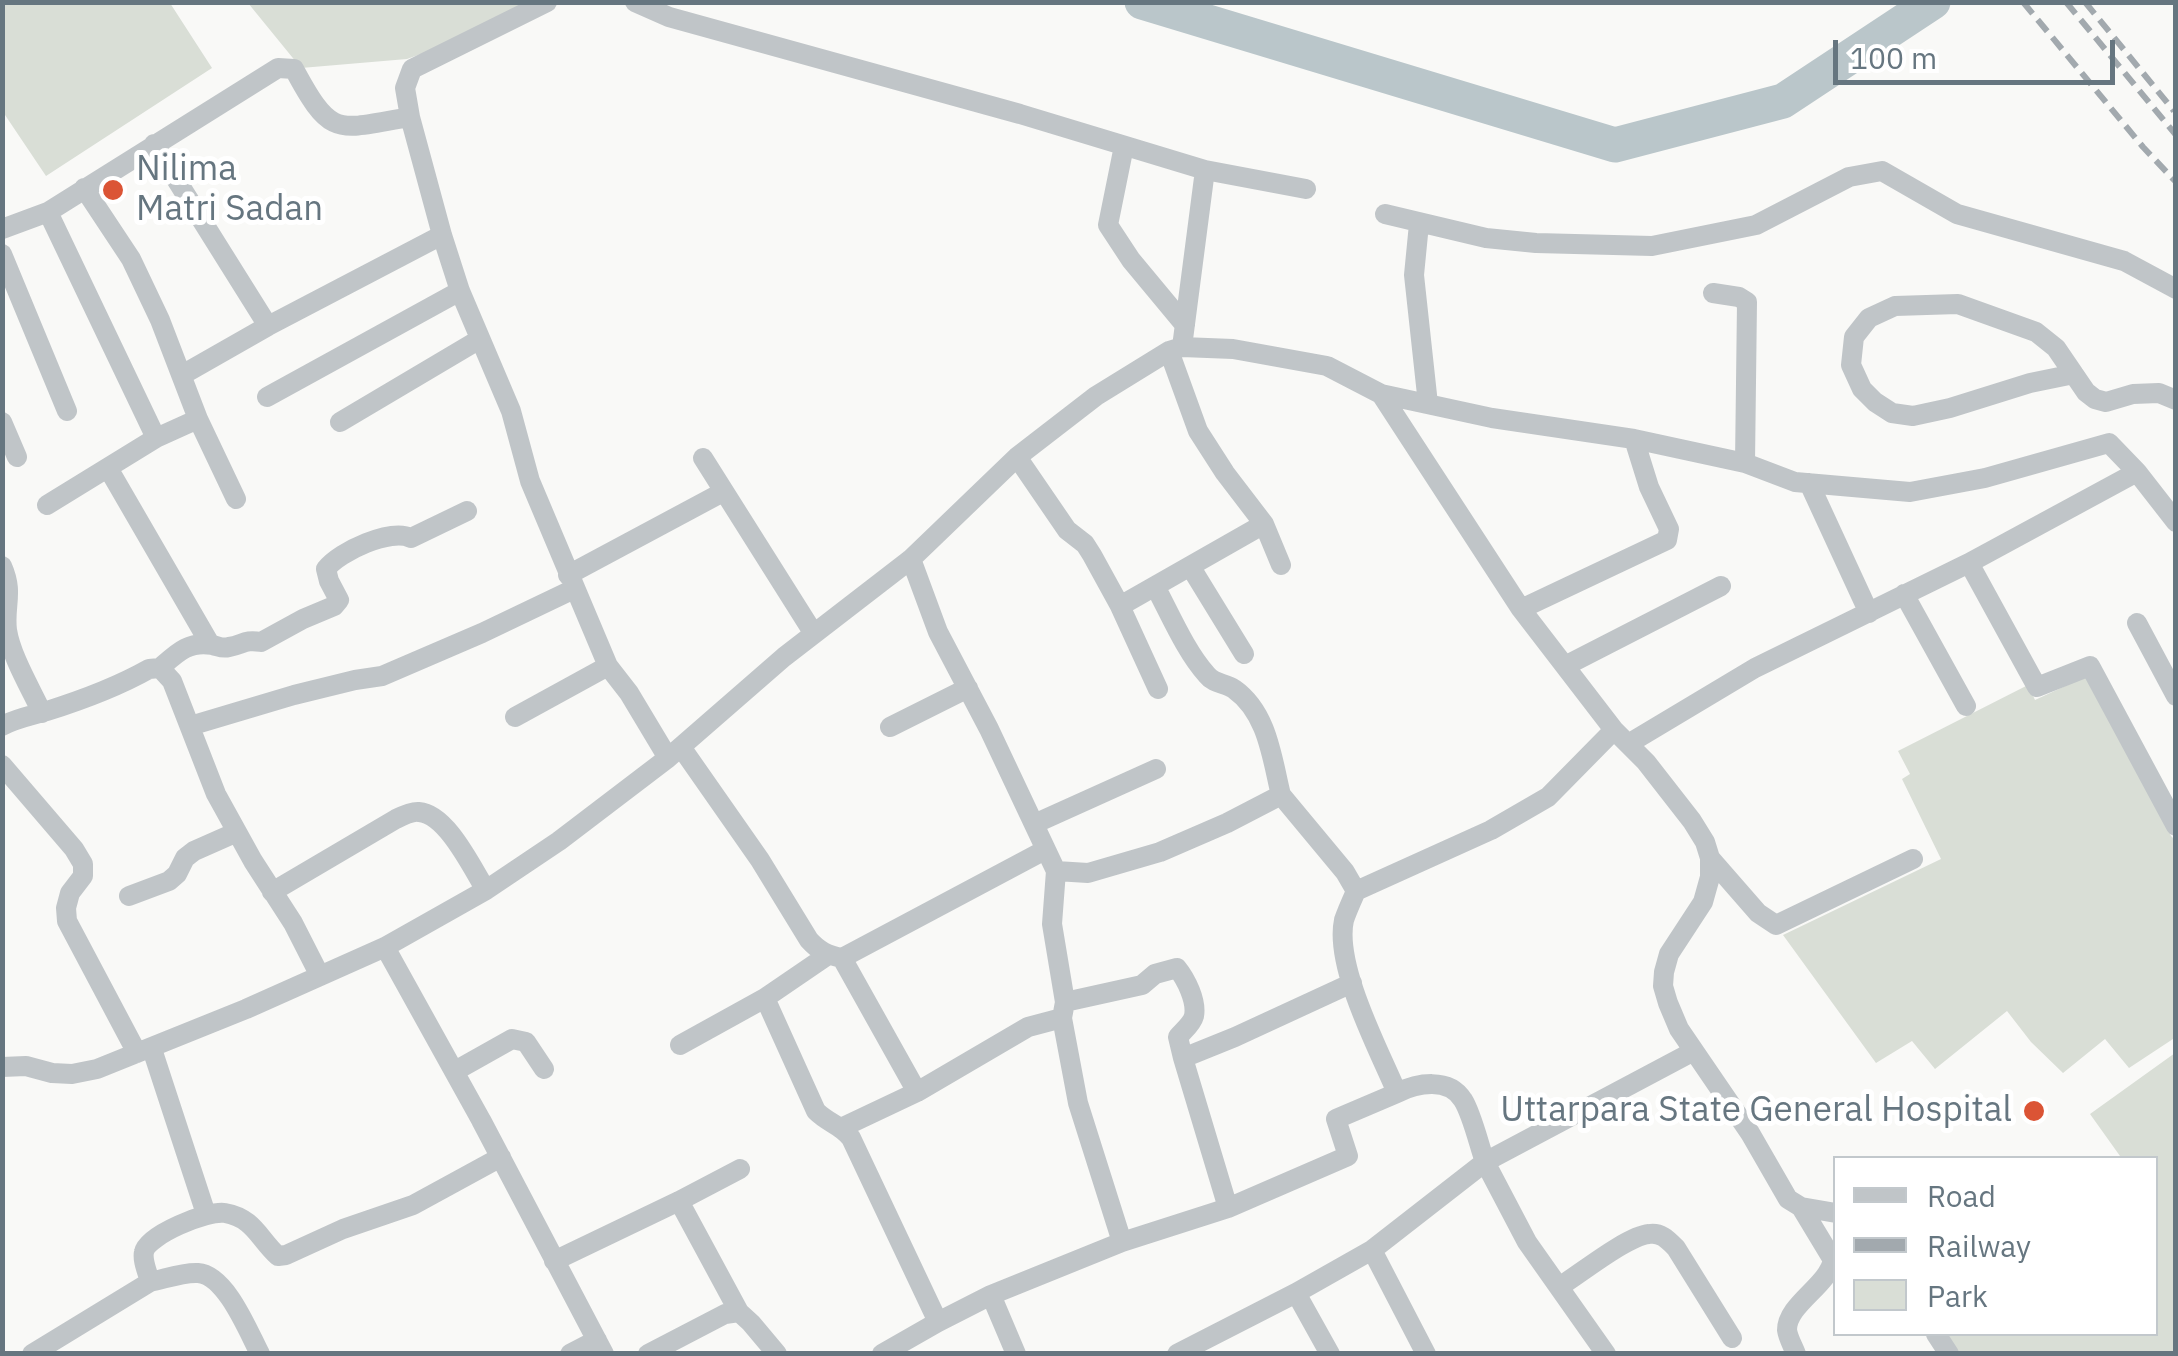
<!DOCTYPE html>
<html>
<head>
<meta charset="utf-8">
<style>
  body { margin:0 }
  #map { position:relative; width:2178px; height:1356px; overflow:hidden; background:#f9f9f7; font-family:"IBM Plex Sans",sans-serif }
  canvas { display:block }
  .frame { position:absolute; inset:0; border:5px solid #667680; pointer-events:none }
  .legend { position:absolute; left:1833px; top:1156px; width:325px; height:180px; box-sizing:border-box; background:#fff; border:2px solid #c2c8cc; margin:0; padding:12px 18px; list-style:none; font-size:30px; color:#667680 }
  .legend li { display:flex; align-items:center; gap:20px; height:50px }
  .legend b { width:50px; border:2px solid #c2c8cc }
  .scale { position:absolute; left:1833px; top:40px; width:282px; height:45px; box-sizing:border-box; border:5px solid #667680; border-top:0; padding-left:12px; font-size:30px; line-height:35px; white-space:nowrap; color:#667680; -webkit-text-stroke:8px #fff; paint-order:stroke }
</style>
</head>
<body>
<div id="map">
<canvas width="2178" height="1356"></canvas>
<div class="frame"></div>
<ul class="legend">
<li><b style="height:12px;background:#c0c5c8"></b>Road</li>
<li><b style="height:12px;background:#a2a9ae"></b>Railway</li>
<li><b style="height:28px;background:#d9ded6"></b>Park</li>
</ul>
<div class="scale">100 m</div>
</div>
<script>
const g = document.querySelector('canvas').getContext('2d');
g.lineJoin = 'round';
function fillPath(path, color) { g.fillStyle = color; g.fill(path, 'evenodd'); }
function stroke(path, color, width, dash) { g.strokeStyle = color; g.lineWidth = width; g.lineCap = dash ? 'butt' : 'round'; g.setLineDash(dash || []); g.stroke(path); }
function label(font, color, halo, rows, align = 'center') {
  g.font = font + ' "IBM Plex Sans",sans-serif'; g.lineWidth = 10; g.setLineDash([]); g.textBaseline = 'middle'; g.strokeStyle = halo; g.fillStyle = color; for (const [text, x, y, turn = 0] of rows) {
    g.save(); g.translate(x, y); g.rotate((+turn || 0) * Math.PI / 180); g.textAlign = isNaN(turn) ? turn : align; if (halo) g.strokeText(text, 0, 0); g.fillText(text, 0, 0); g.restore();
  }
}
const green = new Path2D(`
  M2,3H170L212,68L46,176L3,112Z
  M248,3H536L502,25L407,59L301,68Z
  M2089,675L2171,836L2175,840V1041L2173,1039L2129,1068L2105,1039L2063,1073L2031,1042L2007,1011L1935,1069L1912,1041L1876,1063L1783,935L1941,859L1902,779L1910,774L1898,751L2028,685L2035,700Z
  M2175,1053V1353H1951L1937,1334H2156V1158H2119L2120,1156L2090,1114Z`);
const river = new Path2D(`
  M1142,2L1615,145L1783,101L1933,2`);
const minor = new Path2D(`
  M635,2L669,17L1020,114L1205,170L1182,347
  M410,117L442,235L460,291L511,411L530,481L608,666L629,693L668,758
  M154,144L268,326
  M1124,146L1108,225L1131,260L1185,325
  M1205,170L1306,189
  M84,188L131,259L160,320L198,419L236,499
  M48,212L156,438
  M1385,214L1486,238L1536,243L1652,246L1756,225L1849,177L1882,171L1957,214L2124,261L2176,289
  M1419,224L1414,275L1428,404
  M2,229L48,212L278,68L294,69C332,140 337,129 410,117L405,88L412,69L547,2
  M2,254L67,411
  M1713,293L1739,297L1747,302L1745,463
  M1169,351L1198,431L1225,473L1264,524L1281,565
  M2074,374L2030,383L1950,408L1913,416L1892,413L1875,402L1862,389L1851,365L1854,337L1869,318L1895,306L1958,304L2036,332L2056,348L2086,392L2095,399L2106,402L2133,394L2159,393L2176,400
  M182,375L268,326L442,235
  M1381,394L1492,418L1634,439L1745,463L1795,482L1910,492L1985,478L2109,443L2137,472L2176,522
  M267,397L460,291
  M2,422L17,457
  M340,422L480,339
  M1017,457L1067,530L1085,544L1092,555L1120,606L1158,689
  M703,458L814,634
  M108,468L210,644
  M1809,483L1869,613
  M47,505L156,438L198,419
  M1969,563L2137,472
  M2,566C14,593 4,605 7,630C11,656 31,689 42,713
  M1190,566L1244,654
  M568,575L723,492
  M1155,586C1170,614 1186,652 1207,675C1214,684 1225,683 1234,689C1268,713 1272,759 1281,795
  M1904,594L1966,706
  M1120,606L1264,524
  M1521,609L1667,540L1669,529L1649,487L1634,439
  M2137,623L2176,696
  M1565,666L1721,586
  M160,668C177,653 188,641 212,645C219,646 221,649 229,647C243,645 244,639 261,642L303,619L334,606L339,600L329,581L326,569C340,551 391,528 411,538L467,511
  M515,717L608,666
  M2,726C17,718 31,716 47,711C82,700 117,687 149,669L160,668L172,681L216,794L253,861L293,923L320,976
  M190,726L294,695L355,680L382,676L482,633L574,589
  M890,727L968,688
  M1628,744L1755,668L1969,563L2037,687L2090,666L2176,826
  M681,747L760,860L809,940C819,951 827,955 842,958L1045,850
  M2,765L74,849L83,864V876L70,893L66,908L67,921L137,1053
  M1034,824L1156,769
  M1710,858L1758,913L1776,925L1913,859
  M1056,871L1052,924L1065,1002L1062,1018L1078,1103L1122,1242
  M1356,891L1491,830L1548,797L1614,730
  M272,892L396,819C402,816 412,811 419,812C447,814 472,868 486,890
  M129,896L169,881L177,874L185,858L194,851L237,832
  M385,947L481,1120L604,1354
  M842,958L917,1092
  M765,998L816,1111C829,1124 840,1124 851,1138L938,1322
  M1065,1002L1142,985L1155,974L1177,968C1186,979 1197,1001 1194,1016C1192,1024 1183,1031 1178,1037L1183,1058
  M680,1045L765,998L828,955
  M152,1049L206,1214
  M2,1067L26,1066L52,1073L72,1074L97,1069L246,1009L385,947L486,890L559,841L668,758L784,657L911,559L1017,457L1096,396L1169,351L1182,347L1233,349L1327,366L1381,394L1521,609L1614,730L1646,762L1692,821L1705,842L1710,858V877L1703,902L1669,954L1664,972L1663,986L1668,1003L1679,1029L1750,1133L1788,1199L1801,1207L1836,1213
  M455,1071L512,1039L526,1042L544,1069
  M1397,1093C1417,1083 1449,1077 1463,1100C1472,1114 1479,1145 1485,1162L1694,1051
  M843,1127L917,1092L1028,1027L1062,1018
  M679,1201L739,1312
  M1228,1208L1183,1058L1235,1037L1352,983
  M1372,1250L1426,1354
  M554,1261L679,1201L740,1169
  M150,1282C165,1279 183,1272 198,1273C226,1275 248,1331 260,1354
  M1559,1287C1580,1274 1627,1236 1649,1234C1661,1232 1668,1240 1676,1248L1732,1338
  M991,1295L1016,1354
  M1936,1334L1949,1354
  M32,1354L150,1282C148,1273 142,1261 144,1252C147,1235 208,1210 225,1213C254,1218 259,1239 278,1256L286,1255L343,1229L413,1205L501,1157
  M570,1354L597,1340
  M648,1354L725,1314L739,1312L751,1323L777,1354
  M882,1354L938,1322L991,1295L1122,1242L1228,1208L1348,1156L1336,1119L1397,1093C1379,1050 1334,966 1344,920C1347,911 1352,900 1356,891L1345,872L1281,795L1227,823L1160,852L1088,873L1056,871L989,729L938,632L911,559
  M1177,1354L1296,1293
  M1330,1354L1296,1293L1372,1250L1485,1162L1527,1242L1606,1354
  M1796,1354C1793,1346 1788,1338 1787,1330C1787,1304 1828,1286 1833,1260L1801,1207`);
const rail = new Path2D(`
  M2023,2L2143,147L2176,182
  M2066,2L2176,135
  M2085,2L2174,111`);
const markers = [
  [113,190,12,"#db5435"],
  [2034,1111,12,"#db5435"]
];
const poiNames = [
  ["Nilima",136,170],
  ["Matri Sadan",136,210],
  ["Uttarpara State General Hospital",2012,1111,"right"]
];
fillPath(green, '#d9ded6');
stroke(river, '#bac6ca', 35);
stroke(minor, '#c0c5c8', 20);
stroke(rail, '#a2a9ae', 6, [15, 8]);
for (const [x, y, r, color] of markers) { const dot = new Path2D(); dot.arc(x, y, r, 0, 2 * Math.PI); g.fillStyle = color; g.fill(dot); stroke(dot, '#fff', 4); }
label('35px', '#667680', '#fff', poiNames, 'left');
</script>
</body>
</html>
